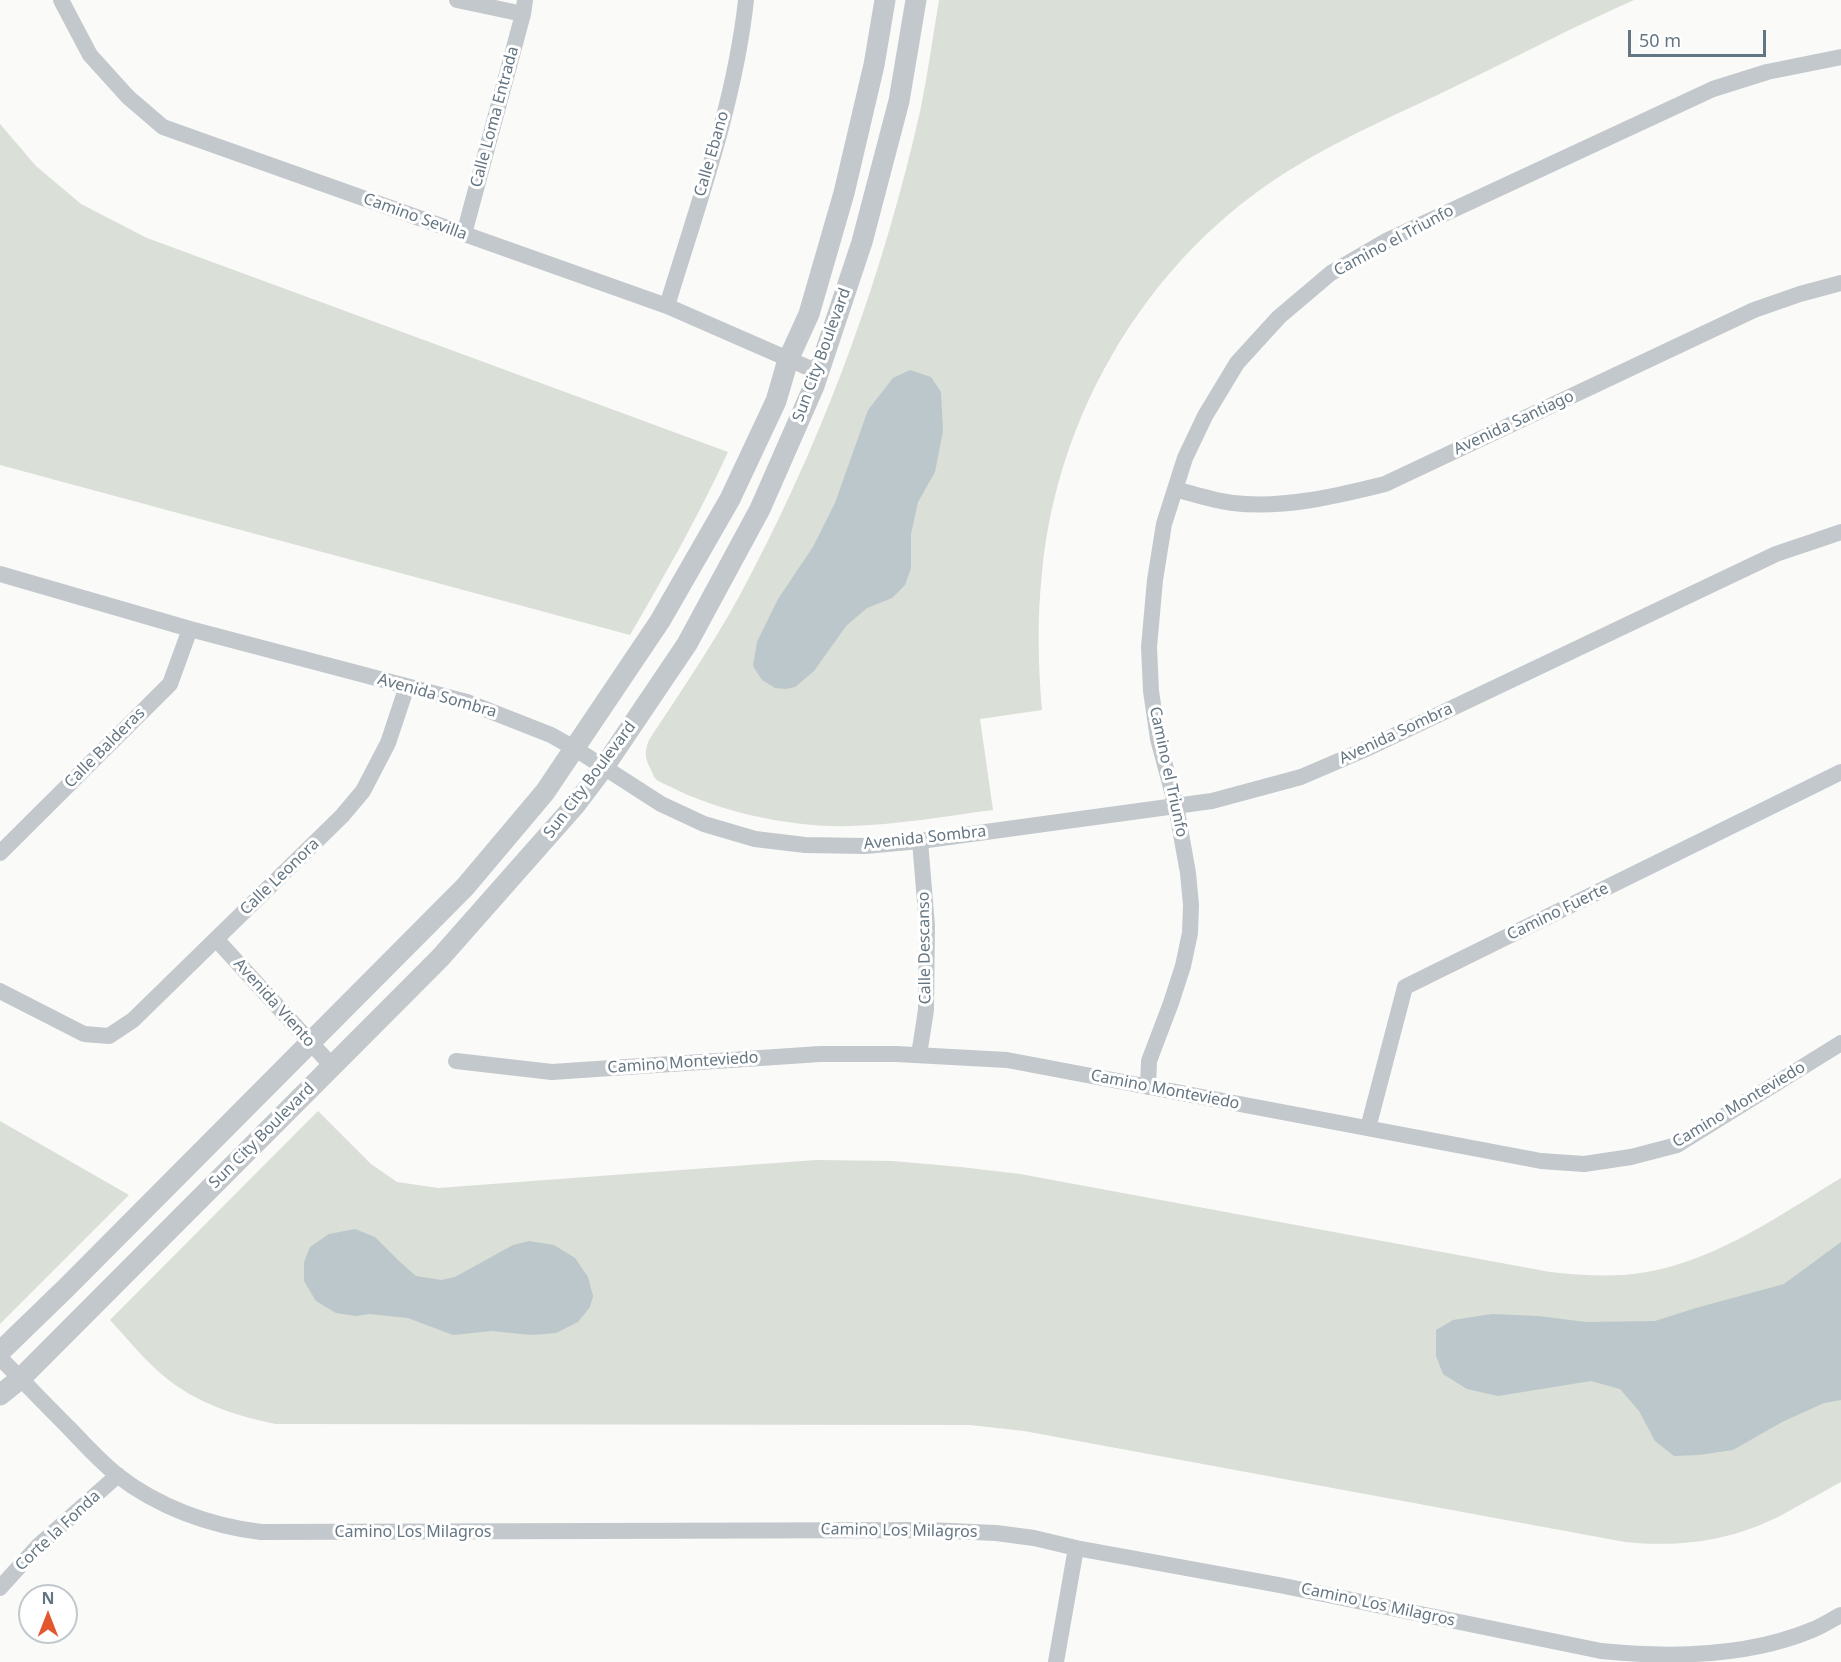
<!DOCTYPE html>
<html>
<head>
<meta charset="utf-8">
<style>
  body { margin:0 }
  #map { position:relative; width:1841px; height:1662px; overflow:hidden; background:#fafaf8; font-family:"Noto Sans",sans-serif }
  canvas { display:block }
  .north { position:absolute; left:18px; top:1584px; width:60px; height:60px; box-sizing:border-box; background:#fff; border:2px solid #c1c8cd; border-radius:50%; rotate:0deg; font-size:16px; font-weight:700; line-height:24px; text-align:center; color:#657683 }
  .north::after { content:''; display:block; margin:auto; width:21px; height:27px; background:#e4572e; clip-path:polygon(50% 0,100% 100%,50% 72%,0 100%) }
  .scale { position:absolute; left:1628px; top:30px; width:138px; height:27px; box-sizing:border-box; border:3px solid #657683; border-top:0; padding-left:8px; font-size:18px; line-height:21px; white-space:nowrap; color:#657683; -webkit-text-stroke:4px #fff; paint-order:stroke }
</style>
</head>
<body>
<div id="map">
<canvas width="1841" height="1662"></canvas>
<div class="north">N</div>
<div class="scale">50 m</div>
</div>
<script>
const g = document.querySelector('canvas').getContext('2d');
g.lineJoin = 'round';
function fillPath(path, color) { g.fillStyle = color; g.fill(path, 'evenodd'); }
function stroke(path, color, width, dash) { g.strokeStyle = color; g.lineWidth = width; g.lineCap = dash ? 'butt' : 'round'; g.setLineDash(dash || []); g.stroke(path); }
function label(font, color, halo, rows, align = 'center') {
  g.font = font + ' "Noto Sans",sans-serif'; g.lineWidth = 6; g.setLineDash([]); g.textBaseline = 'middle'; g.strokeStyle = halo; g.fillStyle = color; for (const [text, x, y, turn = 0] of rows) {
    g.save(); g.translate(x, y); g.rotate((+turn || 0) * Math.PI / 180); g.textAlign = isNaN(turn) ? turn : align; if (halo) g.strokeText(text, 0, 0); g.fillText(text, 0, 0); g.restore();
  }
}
const green = new Path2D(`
  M939,0H1634C1575,26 1518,56 1460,84C1403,112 1342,137 1288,171C1150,257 1057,411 1042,573C1037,618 1038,664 1042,710L980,719L993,810C945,816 897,825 848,826C794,828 719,812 671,787C667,785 658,782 655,778C653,776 653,773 651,770C645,759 644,752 649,740C685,685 723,630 753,570C829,424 885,268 921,107C928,72 933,36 939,0Z
  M0,124L36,166L81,204L147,238L728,452C699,515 665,575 630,635L0,465Z
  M318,1111L371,1164L397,1182L438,1188L816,1160L892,1161L961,1167L1020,1174L1550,1272C1575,1275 1599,1276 1624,1275C1705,1269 1773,1219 1841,1178V1482C1824,1491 1807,1501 1789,1511C1738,1540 1683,1548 1625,1542L1024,1431L970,1425L276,1424C236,1416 196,1403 165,1377C145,1361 128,1339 110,1320Z
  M0,1121L129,1195L0,1324Z`);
const water = new Path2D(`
  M910,370L931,377L941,392L943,431L935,472L918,502L911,534V568L905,585L892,598L867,608L846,626L814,671L795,687L786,689L775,688L762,680L753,666L757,642L778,599L813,547L835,503L868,410L893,378Z
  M355,1229L375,1237L400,1262L416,1276L441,1280L455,1277L513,1245L529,1241L554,1245L575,1258L588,1277L593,1296L590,1307L578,1322L556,1333L532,1335L491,1331L453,1335L408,1318L370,1314L356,1316L336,1313L316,1301L304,1281V1262L310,1247L329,1234Z
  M1841,1242V1400L1824,1403L1782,1422L1733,1450L1699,1455L1674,1456L1655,1441L1639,1411L1620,1389L1591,1381L1498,1396L1467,1389L1443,1374L1436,1356V1330L1453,1320L1492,1314L1538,1316L1586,1322L1655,1321L1696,1308L1784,1284Z`);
const minor = new Path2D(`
  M61,0L90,55L128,97L163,127L667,306L818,372
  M457,0L523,14
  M464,234L523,14L525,0
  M667,306C697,207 735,103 746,0
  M1175,489C1194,494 1214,501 1233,503C1283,509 1337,496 1385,484L1754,310L1800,294L1841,283
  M0,574L190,629L467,702L551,735L574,748L661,804L704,824L755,839L805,845L865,846L920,841L1212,801L1301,777L1364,750L1776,554L1841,532
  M0,853L170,684L190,629
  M216,939L332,1066
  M0,991L84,1034L109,1036L133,1020L342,816L363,791L388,743L407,686
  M919,1055L926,1010L927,926L920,841
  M456,1061L552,1072L820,1054H896L1007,1060L1541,1161L1584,1164L1631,1157L1677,1145L1841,1043
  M1148,1087L1149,1061L1171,1003L1183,966L1190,933L1191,905L1188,873L1176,806L1158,739L1151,691L1149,647L1155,580L1164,524L1185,458L1205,416L1237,363L1279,317L1331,273L1388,240L1713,89L1767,72L1841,57
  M1368,1128L1405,987L1841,772
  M0,1358C24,1382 47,1406 71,1430C86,1446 101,1462 117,1475C158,1507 210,1526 261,1532L927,1530L996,1533L1034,1538L1076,1548L1279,1585L1601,1651C1670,1658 1747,1657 1812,1630C1822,1626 1831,1620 1841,1615
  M0,1588L38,1546L118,1475
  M1056,1662L1076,1548`);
const tertiary = new Path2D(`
  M0,1352L66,1288L465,887L545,792L660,621L730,499L776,401L788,360L809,314L844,193L874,65L885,0
  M0,1395L20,1379L440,958L576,804L604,767L687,644L760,509L814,386L862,242L899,101L916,0`);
const streetNames = [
  ["Calle Loma Entrada",495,117,-75],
  ["Calle Ebano",712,154,-74],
  ["Camino Sevilla",415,217,20],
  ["Camino el Triunfo",1394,241,-28],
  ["Sun City Boulevard",822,355,-70],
  ["Avenida Santiago",1514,423,-25],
  ["Avenida Sombra",437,696,16],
  ["Avenida Sombra",1396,734,-25],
  ["Calle Balderas",105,748,-45],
  ["Camino el Triunfo",1168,772,78],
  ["Sun City Boulevard",590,780,-53],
  ["Avenida Sombra",925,838,-6],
  ["Calle Leonora",280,877,-44],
  ["Camino Fuerte",1558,912,-26],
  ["Calle Descanso",925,948,-91],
  ["Avenida Viento",274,1003,48],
  ["Camino Monteviedo",683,1063,-4],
  ["Camino Monteviedo",1165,1090,11],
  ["Camino Monteviedo",1739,1105,-31],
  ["Sun City Boulevard",262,1136,-45],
  ["Corte la Fonda",58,1531,-43],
  ["Camino Los Milagros",899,1531,1],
  ["Camino Los Milagros",413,1532],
  ["Camino Los Milagros",1378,1605,12]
];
fillPath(green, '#dadfd7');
fillPath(water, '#bbc7cb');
stroke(minor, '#c3c8cc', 16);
stroke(tertiary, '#c3c8cc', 21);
label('16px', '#657683', '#fff', streetNames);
</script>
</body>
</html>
